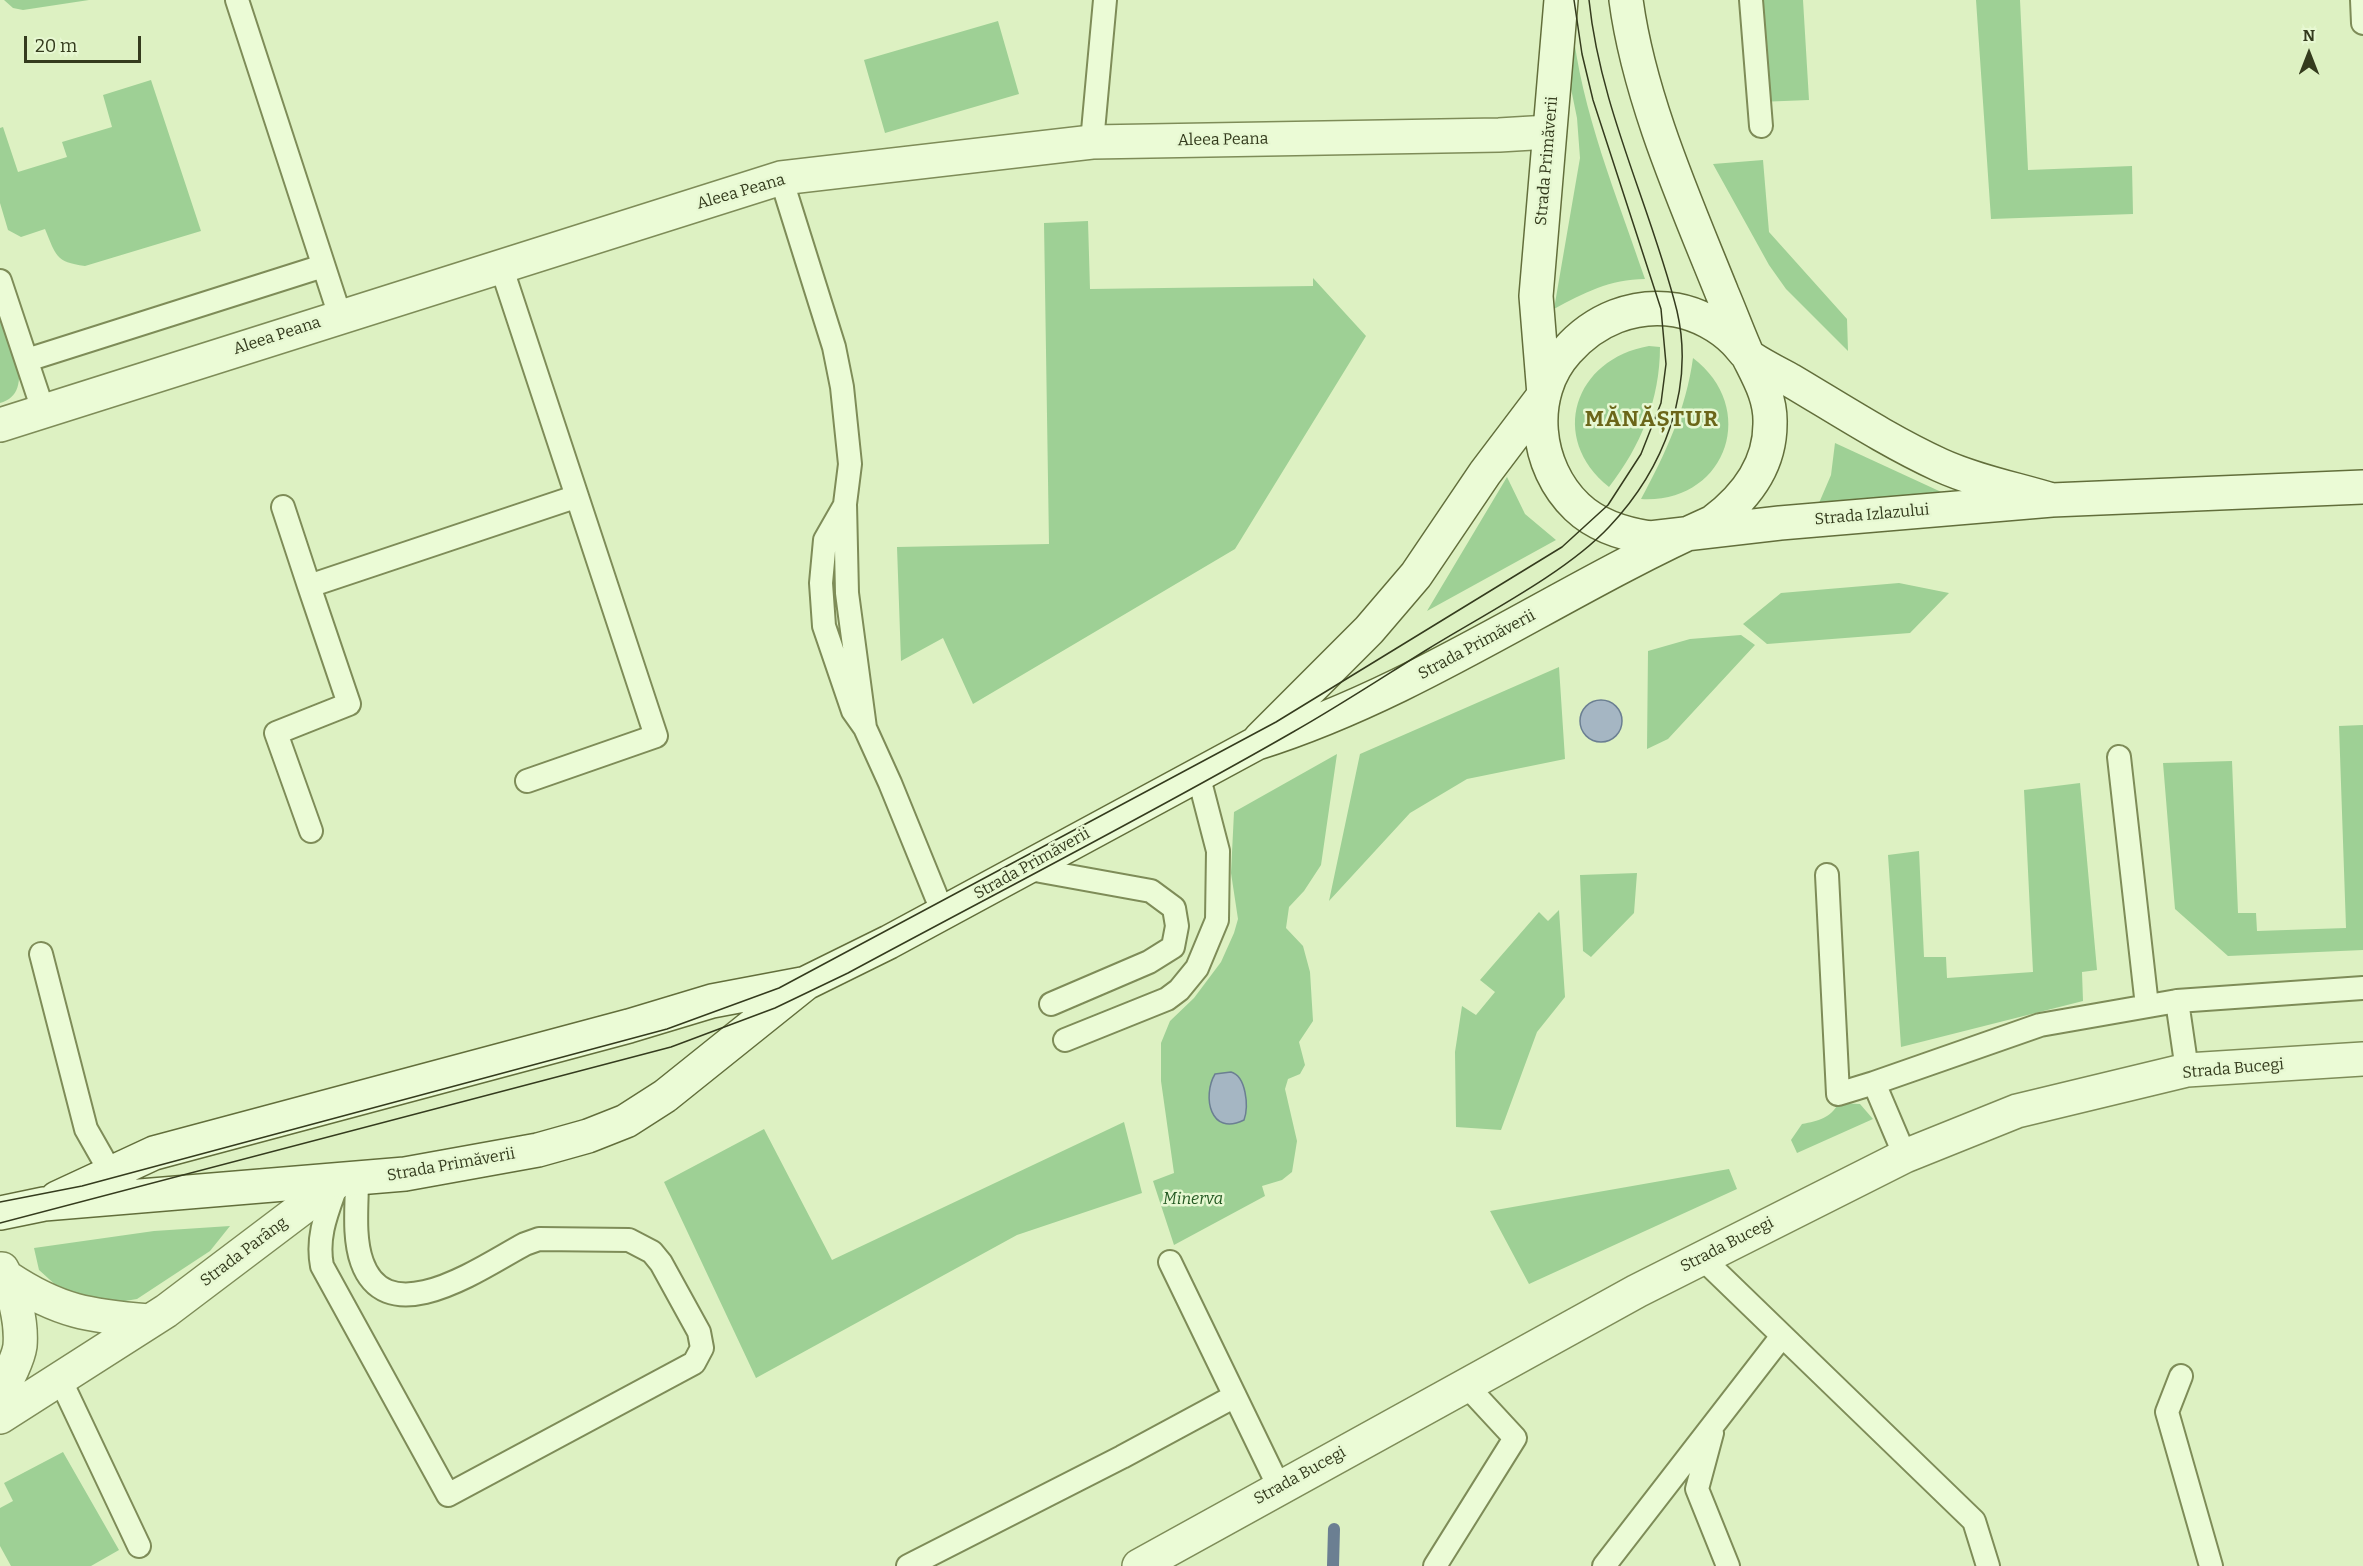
<!DOCTYPE html>
<html>
<head>
<meta charset="utf-8">
<style>
  body { margin:0 }
  #map { position:relative; width:2363px; height:1566px; overflow:hidden; background:#ddf1c2; font-family:Bitter,serif }
  canvas { display:block }
  .north { position:absolute; left:2279px; top:24px; width:60px; height:60px; -webkit-text-stroke:4px #e7f8d2; paint-order:stroke; rotate:0deg; font-size:16px; font-weight:700; line-height:24px; text-align:center; color:#343b1d }
  .north::after { content:''; display:block; margin:auto; width:21px; height:27px; background:#343b1d; clip-path:polygon(50% 0,100% 100%,50% 72%,0 100%) }
  .scale { position:absolute; left:24px; top:36px; width:117px; height:27px; box-sizing:border-box; border:3px solid #343b1d; border-top:0; padding-left:8px; font-size:18px; line-height:21px; white-space:nowrap; color:#343b1d; -webkit-text-stroke:4px #e7f8d2; paint-order:stroke }
</style>
</head>
<body>
<div id="map">
<canvas width="2363" height="1566"></canvas>
<div class="north">N</div>
<div class="scale">20 m</div>
</div>
<script>
const g = document.querySelector('canvas').getContext('2d');
g.lineJoin = 'round';
function fillPath(path, color) { g.fillStyle = color; g.fill(path, 'evenodd'); }
function stroke(path, color, width, dash) { g.strokeStyle = color; g.lineWidth = width; g.lineCap = dash ? 'butt' : 'round'; g.setLineDash(dash || []); g.stroke(path); }
function label(font, color, halo, rows, align = 'center') {
  g.font = font + ' Bitter,serif'; g.lineWidth = 5; g.setLineDash([]); g.textBaseline = 'middle'; g.strokeStyle = halo; g.fillStyle = color; for (const [text, x, y, turn = 0] of rows) {
    g.save(); g.translate(x, y); g.rotate((+turn || 0) * Math.PI / 180); g.textAlign = isNaN(turn) ? turn : align; if (halo) g.strokeText(text, 0, 0); g.fillText(text, 0, 0); g.restore();
  }
}
const green = new Path2D(`
  M4,0H89L23,10L13,8Z
  M1751,0H1803L1809,100L1759,102Z
  M1976,0H2020L2028,170L2132,166L2133,214L1991,219Z
  M998,21L1019,94L885,133L864,60Z
  M1572,23C1581,111 1617,196 1645,279C1610,279 1584,293 1554,309L1580,158L1577,118L1568,74Z
  M151,80L201,231L85,266C55,262 56,255 45,229L21,237L8,230L0,203V128L3,127L18,172L67,157L62,142L112,127L103,95Z
  M1763,160L1769,232L1847,319L1848,351L1786,289L1769,265L1713,164Z
  M1088,221L1090,289L1313,286V278L1366,336L1235,549L973,704L943,638L901,661L897,547L1049,544L1044,223Z
  M0,309C8,333 39,393 0,403Z
  M1649,346L1660,347C1660,399 1641,446 1609,487C1548,438 1574,359 1649,346Z
  M1693,358C1760,409 1726,504 1641,499C1666,453 1686,409 1693,358Z
  M1835,443L1963,502L1816,510L1831,475Z
  M1507,477L1525,514L1556,540L1427,611Z
  M1899,583L1949,593L1910,633L1767,644L1743,624L1781,593Z
  M1741,635L1755,645L1668,739L1647,749L1648,651L1690,639Z
  M1559,667L1565,759L1467,779L1410,813L1329,901L1360,754Z
  M2363,725V950L2228,956L2175,909L2163,763L2232,761L2238,913H2256L2257,931L2346,928L2339,726Z
  M1337,754L1321,865L1304,891L1289,907L1286,928L1303,946L1310,972L1313,1021L1299,1042L1305,1065L1300,1074L1288,1079L1285,1089L1297,1141L1292,1172L1282,1180L1262,1186L1265,1196L1174,1245L1153,1181L1174,1173L1161,1081V1043L1170,1021L1194,998L1221,962L1234,933L1238,919L1231,873L1234,812Z
  M2080,783L2097,970L2082,972L2083,1001L1901,1047L1888,855L1919,851L1924,957H1946L1947,978L2033,972L2024,790Z
  M1637,873L1634,913L1591,957L1583,951L1580,875Z
  M1559,910L1565,997L1537,1032L1501,1130L1456,1127L1455,1052L1462,1006L1476,1015L1495,992L1480,980L1539,912L1548,921Z
  M1839,1103L1860,1104L1873,1119L1797,1153L1791,1140L1802,1124C1819,1121 1830,1118 1839,1103Z
  M1124,1122L1142,1193L1017,1235L756,1378L664,1182L764,1129L832,1260Z
  M1729,1169L1737,1189L1529,1284L1490,1211Z
  M230,1226L210,1251L137,1299L107,1304L59,1288L39,1270L34,1248L154,1231Z
  M63,1452L119,1550L91,1566H11L0,1546V1508L13,1501L4,1483Z`);
const water = new Path2D(`
  M1580 721a21 21 0 1 1 42 0a21 21 0 1 1-42 0Z
  M1231,1072C1246,1076 1249,1106 1244,1120C1210,1137 1202,1096 1215,1074Z`);
const stream = new Path2D(`
  M1333,1566L1334,1529`);
const service = new Path2D(`
  M237,0L340,316
  M1751,0L1761,126
  M2362,0L2363,23
  M1092,142L1105,0
  M781,178L834,347L842,387L850,464L845,504L847,593L865,728
  M501,266L656,736L527,781
  M0,281L43,410
  M27,360L323,266
  M845,505L825,540L821,583L824,626L853,711L865,728L890,783L943,913
  M283,507L309,586L575,497
  M309,586L349,704L276,733L311,831
  M2119,757L2147,1006
  M1024,868L1151,891L1174,908L1177,926L1173,947L1149,962L1051,1004
  M1827,875L1838,1094L1874,1083
  M41,954L86,1129L111,1173
  M2177,1001L2187,1070
  M1065,1040L1167,999L1179,990L1197,968L1217,920L1218,851L1198,774
  M1905,1156L1874,1083L2040,1025L2177,1001L2363,988
  M338,1181C328,1210 316,1235 322,1266L448,1495L694,1363L702,1348L699,1332L661,1263L652,1252L629,1240L539,1239L525,1244C485,1265 388,1335 362,1262C353,1237 357,1205 357,1179
  M1701,1257L1974,1521L1988,1566
  M1170,1262L1279,1487
  M2181,1376L2167,1412L2211,1566
  M60,1379L139,1546
  M1712,1433L1697,1489L1728,1566
  M908,1566L1122,1457L1235,1396
  M1435,1566L1515,1438L1465,1384
  M1604,1566L1782,1336`);
const minor = new Path2D(`
  M0,425L781,178L1092,142L1499,135L1549,132
  M8,1278C59,1312 90,1316 149,1321
  M0,1393C7,1380 18,1360 20,1346C22,1322 14,1289 2,1269
  M0,1417L166,1311L338,1181
  M1139,1566L1637,1291L1905,1156L2017,1111L2187,1070L2363,1059`);
const secondary = new Path2D(`
  M2052,500C2016,489 1975,481 1940,465C1888,441 1839,409 1790,380C1777,373 1763,366 1751,358C1745,354 1741,347 1735,341C1720,326 1698,314 1676,310C1634,303 1594,320 1567,351C1527,395 1535,467 1577,507C1597,526 1623,534 1650,538L1780,523L2052,500L2363,487
  M1260,739L1369,630L1416,575L1485,473L1544,395L1536,296L1561,0
  M57,1198L154,1153L629,1026L712,1001L802,984
  M0,1213L44,1204L405,1174L538,1150L588,1136L626,1121L665,1096L806,983L889,942L1257,743C1419,692 1558,591 1713,522C1745,498 1770,467 1770,424C1771,398 1759,378 1748,356C1739,336 1731,314 1722,293C1685,201 1639,98 1626,0`);
const tram = new Path2D(`
  M0,1202L82,1186L667,1029L779,988L1276,722L1562,547L1608,505L1641,454L1661,403L1666,364L1661,309L1593,100L1582,54L1574,0
  M0,1223L671,1047L775,1008L848,973C996,893 1147,816 1293,732C1339,706 1383,677 1428,649C1483,615 1566,573 1609,527C1664,469 1695,389 1677,311C1651,207 1600,108 1589,0`);
const streetNames = [
  ["Aleea Peana",1223,140,-1],
  ["Strada Primăverii",1547,161,-85],
  ["Aleea Peana",741,192,-16],
  ["Aleea Peana",277,336,-18],
  ["Strada Izlazului",1872,515,-5],
  ["Strada Primăverii",1477,645,-28],
  ["Strada Primăverii",1032,864,-29],
  ["Strada Bucegi",2233,1069,-5],
  ["Strada Primăverii",451,1165,-10],
  ["Strada Bucegi",1727,1245,-27],
  ["Strada Parâng",244,1252,-37],
  ["Strada Bucegi",1300,1476,-29]
];
const parkNames = [
  ["Minerva",1193,1200]
];
const districtNames = [
  ["MĂNĂȘTUR",1652,420]
];
fillPath(green, '#9ed095');
fillPath(water, '#a5b6c3');
stroke(water, '#6b7f92', 1.5);
stroke(stream, '#6b7f92', 12);
stroke(service, '#7e8c58', 26);
stroke(minor, '#7e8c58', 36);
stroke(secondary, '#626e3b', 36);
stroke(service, '#ebfbd6', 22);
stroke(minor, '#ebfbd6', 33);
stroke(secondary, '#ebfbd6', 33);
stroke(tram, '#343b1d', 1.5);
label('16px', '#343b1d', '#e7f8d2', streetNames);
label('italic 16px', '#235922', '#e7f8d2', parkNames);
g.letterSpacing = '1.5px';
label('bold 22px', '#6b6619', '#e7f8d2', districtNames);
g.letterSpacing = '0px';
</script>
</body>
</html>
